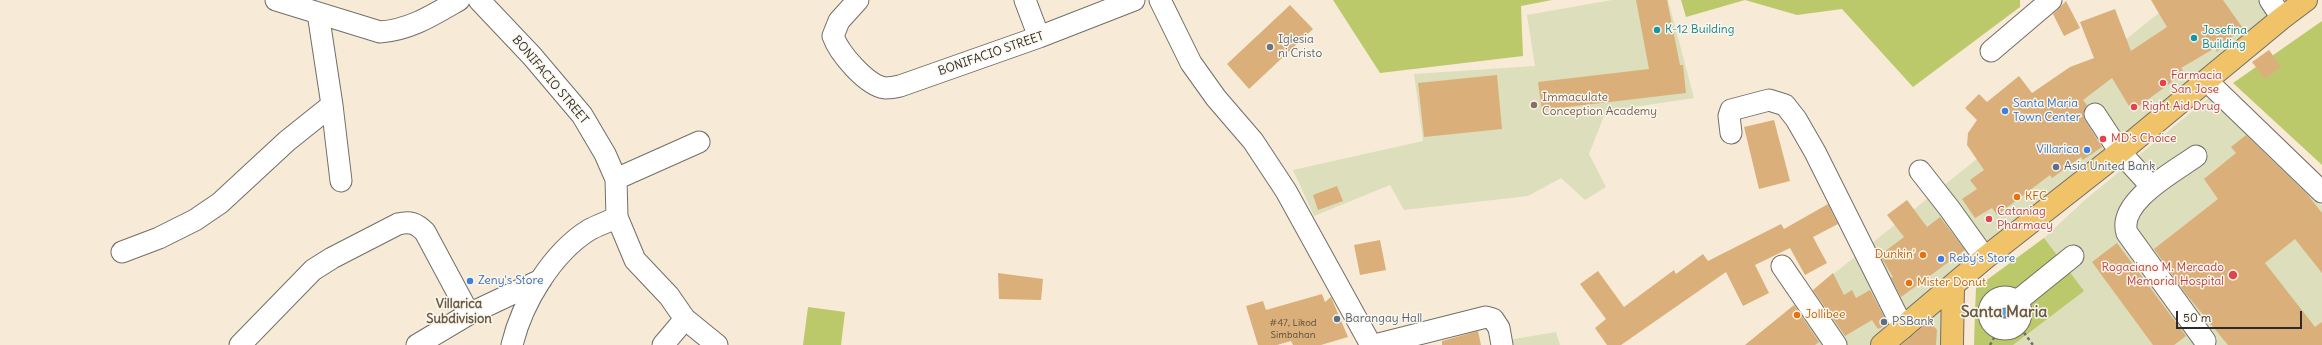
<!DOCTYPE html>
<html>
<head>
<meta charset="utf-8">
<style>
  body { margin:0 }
  #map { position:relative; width:2322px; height:345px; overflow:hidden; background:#f7ebd7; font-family:Delius,sans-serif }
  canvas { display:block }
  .scale { position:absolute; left:2176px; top:311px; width:126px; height:18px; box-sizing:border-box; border:2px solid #2b2b2b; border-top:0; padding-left:5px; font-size:12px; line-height:14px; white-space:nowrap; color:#2b2b2b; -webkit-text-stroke:3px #fbf7ec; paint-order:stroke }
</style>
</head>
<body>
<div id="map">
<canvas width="2322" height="345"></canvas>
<div class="scale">50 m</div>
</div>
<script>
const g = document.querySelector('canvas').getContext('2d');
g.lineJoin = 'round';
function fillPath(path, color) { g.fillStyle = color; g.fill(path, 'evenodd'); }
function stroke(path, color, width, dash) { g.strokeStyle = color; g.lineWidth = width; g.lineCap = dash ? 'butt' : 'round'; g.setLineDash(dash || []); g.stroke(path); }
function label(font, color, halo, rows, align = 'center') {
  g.font = font + ' Delius,sans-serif'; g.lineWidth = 3; g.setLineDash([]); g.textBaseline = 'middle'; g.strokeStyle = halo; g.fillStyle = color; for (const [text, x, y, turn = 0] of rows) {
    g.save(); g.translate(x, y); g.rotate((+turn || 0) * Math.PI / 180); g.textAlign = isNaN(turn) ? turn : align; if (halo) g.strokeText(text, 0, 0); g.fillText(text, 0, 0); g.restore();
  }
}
const built = new Path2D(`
  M1612,0H1668L1694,98L1606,111L1589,154L1606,187L1585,200L1561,178L1528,196L1404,210L1390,185L1314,216L1293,170L1423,141L1414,74L1535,66L1527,15Z
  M2175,0H2262L2271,15L1876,345H1745Z
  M2212,95L2322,206V345H1974L1976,288L2044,238L2086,199Z
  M1953,294L1952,345H1889Z
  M1556,332L1560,345H1502V341Z`);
const green = new Path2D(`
  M1333,0H1552L1521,6L1523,56L1380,73Z
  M1681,0H2020V7L1913,87L1842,9L1797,15L1745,0L1686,17Z
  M2322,21V165L2233,83Z
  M2044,238L2084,291L2013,345H1974L1976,288Z
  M808,307L845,312L841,345H803Z`);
const water = new Path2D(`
  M1994 312a10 10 0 1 1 20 0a10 10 0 1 1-20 0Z`);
const building = new Path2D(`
  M1636,0H1667L1680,65H1683L1686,93L1542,110L1538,82L1649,69Z
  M2151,0H2223L2242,27L2217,52L2215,48L2181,68L2183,70L2170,78L2172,82L2132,111L2112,78L2083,100L2087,105L2083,114L2085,120L2102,147L2083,160L2081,157L2052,178L2050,175L1997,215L1992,208L1975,218L1962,199L1977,189L1970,180L1984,170L1967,145L1968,133L1977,120L1965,108L1979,94L1987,102L2019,76L2032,93L2070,67L2094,58L2080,22L2115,9L2131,51L2167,27Z
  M2066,1L2080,28L2064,36L2053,14Z
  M1290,5L1313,29L1249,89L1227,64Z
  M2269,50L2281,67L2265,79L2252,62Z
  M1497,75L1502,129L1424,137L1418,83Z
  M1774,120L1790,181L1759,189L1744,127Z
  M2246,135L2307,194L2322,213V273L2295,239L2265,263L2315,327L2322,322V345H2228L2186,294L2154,249L2218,199L2204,179L2236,153L2231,147Z
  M1337,186L1343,201L1318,210L1313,195Z
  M1907,200L1927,227L1940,217L1965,250L1901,297L1891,278L1893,277L1880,255L1904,237L1887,215Z
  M1828,204L1838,224L1813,237L1827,263L1805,275L1790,248L1755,265L1769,293L1743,306L1726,272L1621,345H1607L1595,328L1606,319L1580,284L1598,271L1624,307L1674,270L1676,274L1703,254L1708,261L1781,224L1784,229Z
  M1380,240L1386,270L1360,275L1354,245Z
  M2117,243L2186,336L2174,345H2153L2092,262Z
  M998,273L1043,279L1041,300L999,299Z
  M1833,273L1844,295L1852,290L1856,298L1870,290L1888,324L1878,329L1872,320L1845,336L1813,290Z
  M1322,294L1325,302L1331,297L1348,337L1321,345H1293L1291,341L1277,345H1258L1246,306L1263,301L1266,310Z
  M1794,305L1819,342L1815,345H1745Z
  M1929,321L1937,330L1936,345H1901Z
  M1478,331L1481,345H1442V341Z`);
const path = new Path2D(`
  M2017,323L2033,345
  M1990,345L2000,327`);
const minor = new Path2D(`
  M276,0L380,32C410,30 433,15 459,0
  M479,0L532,56L582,115L605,154L616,179L617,217L635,260L669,296L685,319L717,345
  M858,0L839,21L833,36C839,53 866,85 885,88C890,88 896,87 900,86L1039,37L1134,0
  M1025,0L1039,37
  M1160,0L1191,63L1216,98L1253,141L1286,191L1371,345
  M2270,0L2282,18
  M1991,51L2051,0
  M2207,81L2322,192
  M332,105L341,181
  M2095,114L2120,152L2152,187
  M1731,133L1729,116L1731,110L1769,100L1785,105L1796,119L1815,152L1903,328
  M2196,156C2174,172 2117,202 2127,233L2205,341
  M1920,171L1949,208L1985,258
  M616,179L699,142
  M122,252L159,238L195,220L220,203L287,141L332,105L318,13
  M1782,266L1836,345
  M1989 313a16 16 0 1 1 32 0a16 16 0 1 1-32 0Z
  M2016,302L2073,256
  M240,345L313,270L332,258L398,224C410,221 416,223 425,232L469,314
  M417,345L469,314L541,280
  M512,345C522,303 552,253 589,230C598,225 608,222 617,217
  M663,345L685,319
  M1375,345L1486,317L1493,319L1499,328L1502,345`);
const major = new Path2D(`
  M1882,345L1985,258L2120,152L2282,18L2306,0
  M1952,345L1953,287`);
const markers = [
  [1657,30,4,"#0f9aa8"],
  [2194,38,4,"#0f9aa8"],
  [1270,47,4,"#6b7280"],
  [2163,83,4,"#e0444e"],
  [1534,105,4,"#8d6e63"],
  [2134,107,4,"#e0444e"],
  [2005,111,4,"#3f7fe0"],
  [2103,139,4,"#e0444e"],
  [2087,150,4,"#3f7fe0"],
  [2056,167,4,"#5c6f8a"],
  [2017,197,4,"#e8710a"],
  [1989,219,4,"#e0444e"],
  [1923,255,4,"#e8710a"],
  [1941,259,4,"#3f7fe0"],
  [2233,275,5,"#e0444e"],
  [470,281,4,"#3f7fe0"],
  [1909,283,4,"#e8710a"],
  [1797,315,4,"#e8710a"],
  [1337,319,4,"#5c6f8a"],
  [1884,322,4,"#5c6f8a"]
];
const numberNames = [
  ["#47, Likod",1293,323],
  ["Simbahan",1293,335]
];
const cultureNames = [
  ["K-12 Building",1665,30],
  ["Josefina",2202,31],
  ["Building",2202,45]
];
const worshipNames = [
  ["Iglesia",1278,40],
  ["ni Cristo",1278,54]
];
const streetNames = [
  ["BONIFACIO STREET",991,54,-19],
  ["BONIFACIO STREET",550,80,50]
];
const healthNames = [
  ["Farmacia",2171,76],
  ["San Jose",2171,90],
  ["Right Aid Drug",2142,107],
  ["MD's Choice",2111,139],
  ["Cataniag",1997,212],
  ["Pharmacy",1997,226],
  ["Rogaciano M. Mercado",2224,268,"right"],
  ["Memorial Hospital",2224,282,"right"]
];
const educationNames = [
  ["Immaculate",1542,98],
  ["Conception Academy",1542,112]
];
const shopNames = [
  ["Santa Maria",2013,104],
  ["Town Center",2013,118],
  ["Villarica",2079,150,"right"],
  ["Reby's Store",1949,259],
  ["Zeny's Store",478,281]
];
const serviceNames = [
  ["Asia United Bank",2064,167],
  ["Barangay Hall",1345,319],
  ["PSBank",1892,322]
];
const foodNames = [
  ["KFC",2025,197],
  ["Dunkin'",1915,255,"right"],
  ["Mister Donut",1917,283],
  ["Jollibee",1805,315]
];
const neighbourhoodNames = [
  ["Villarica",459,304],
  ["Subdivision",459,319]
];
const districtNames = [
  ["Santa Maria",2004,312]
];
fillPath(built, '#dcdebc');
fillPath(green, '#bcc96a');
fillPath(water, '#629fd3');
fillPath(building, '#dbaf7a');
stroke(minor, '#726e67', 23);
stroke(major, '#726e67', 24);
stroke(path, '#726e67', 2.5, [3, 3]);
stroke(minor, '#fff', 21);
stroke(major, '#f0c369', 22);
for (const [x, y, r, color] of markers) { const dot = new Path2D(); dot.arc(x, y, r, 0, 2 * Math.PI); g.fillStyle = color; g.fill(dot); stroke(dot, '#fbf7ec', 1.5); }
label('10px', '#574c3f', null, numberNames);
label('12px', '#0d838f', '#fbf7ec', cultureNames, 'left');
label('12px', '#5b616d', '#fbf7ec', worshipNames, 'left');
label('12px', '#2b2b2b', '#fbf7ec', streetNames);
label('12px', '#be3a42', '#fbf7ec', healthNames, 'left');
label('12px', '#785e54', '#fbf7ec', educationNames, 'left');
label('12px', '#366cbe', '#fbf7ec', shopNames, 'left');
label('12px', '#4e5e75', '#fbf7ec', serviceNames, 'left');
label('12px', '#c56008', '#fbf7ec', foodNames, 'left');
label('bold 13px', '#695947', '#fbf7ec', neighbourhoodNames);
label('bold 16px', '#695947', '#fbf7ec', districtNames);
</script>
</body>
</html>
